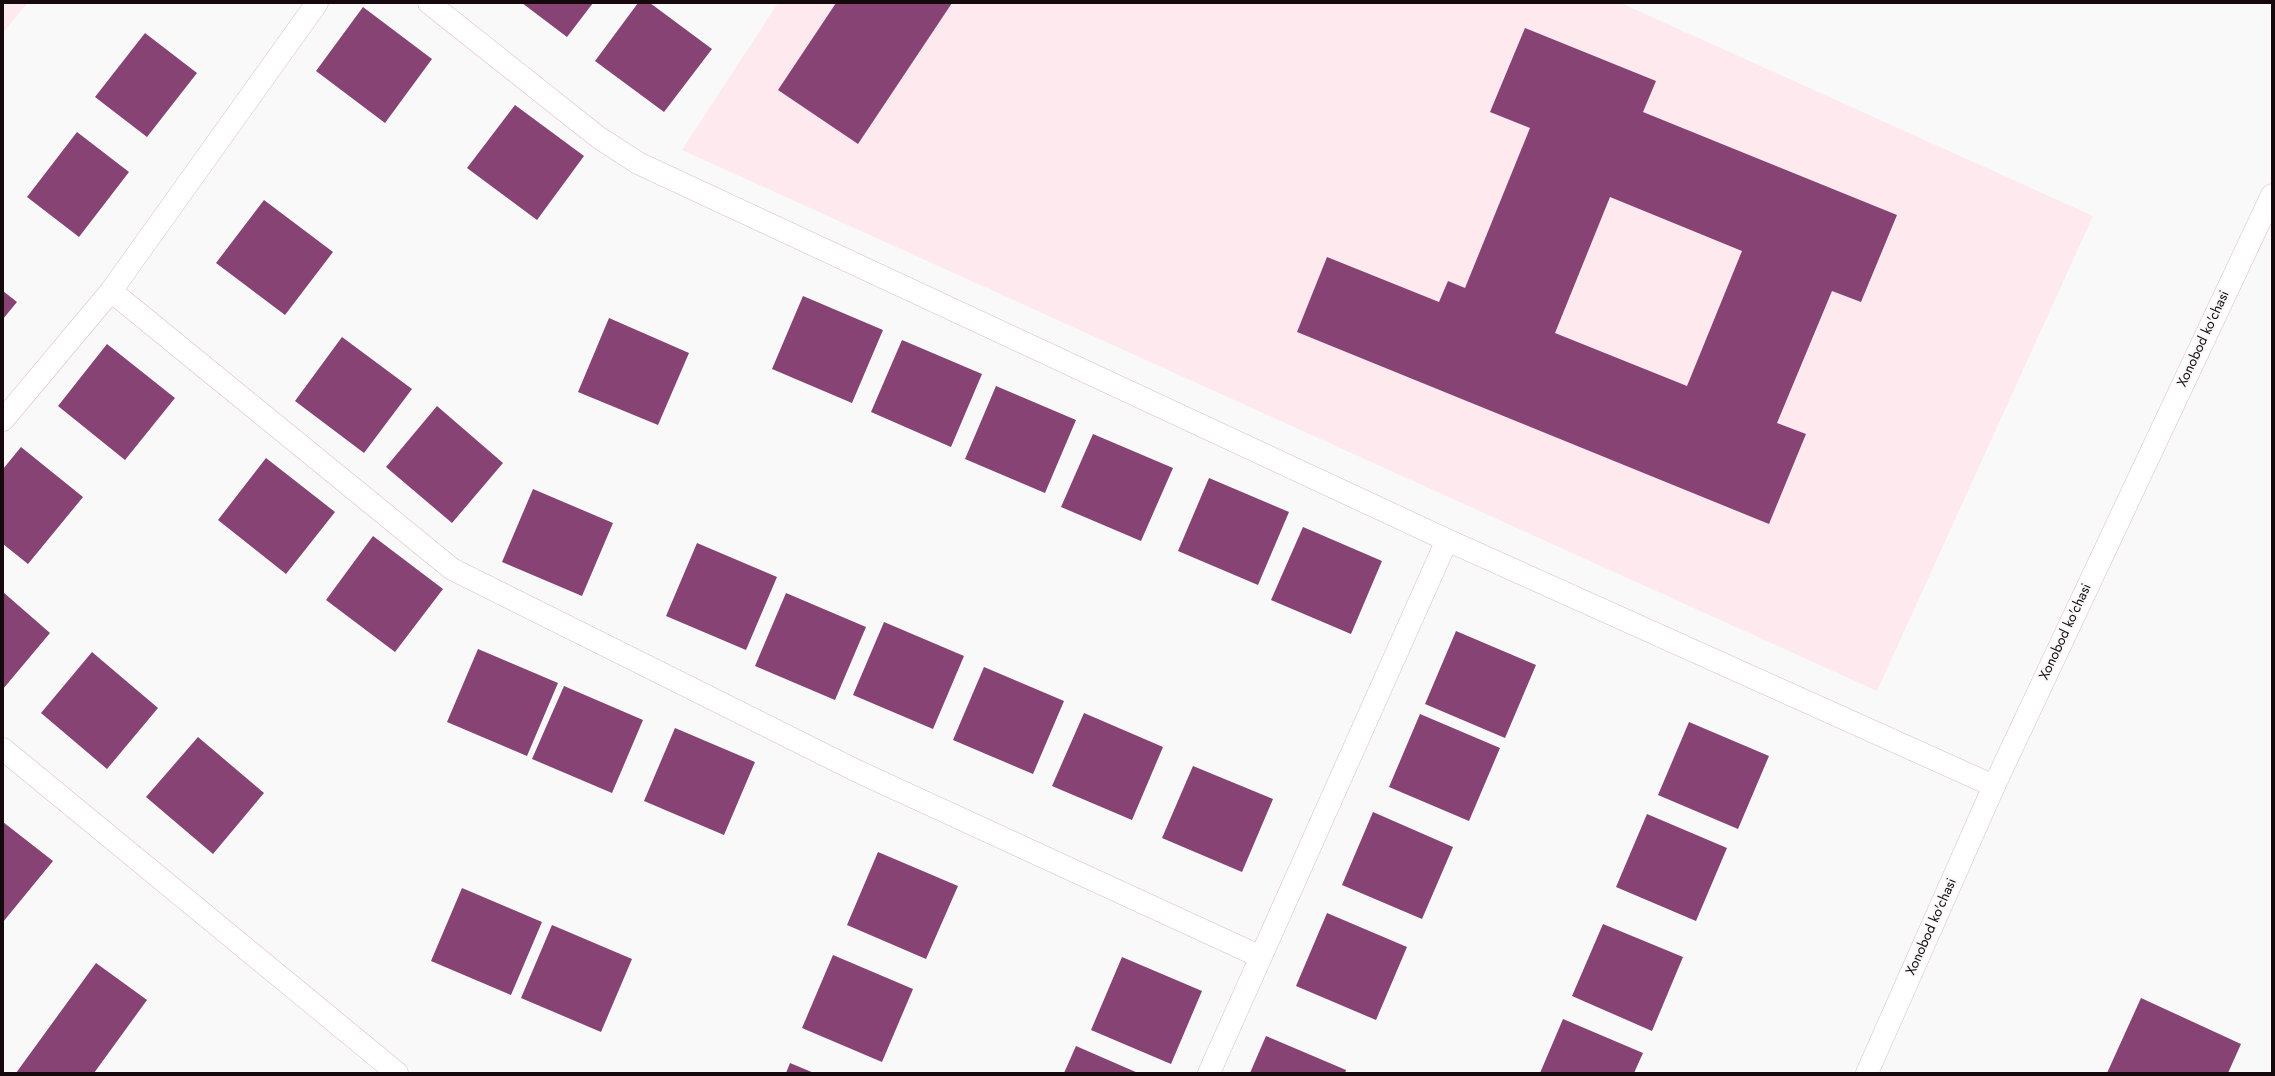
<!DOCTYPE html>
<html>
<head>
<meta charset="utf-8">
<style>
  body { margin:0 }
  #map { position:relative; width:2275px; height:1076px; overflow:hidden; background:#f9f9f9; font-family:Jost,sans-serif }
  canvas { display:block }
  .frame { position:absolute; inset:0; border:4px solid #16090d; pointer-events:none }
</style>
</head>
<body>
<div id="map">
<canvas width="2275" height="1076"></canvas>
<div class="frame"></div>
</div>
<script>
const g = document.querySelector('canvas').getContext('2d');
g.lineJoin = 'round';
function fillPath(path, color) { g.fillStyle = color; g.fill(path, 'evenodd'); }
function stroke(path, color, width, dash) { g.strokeStyle = color; g.lineWidth = width; g.lineCap = dash ? 'butt' : 'round'; g.setLineDash(dash || []); g.stroke(path); }
function label(font, color, halo, rows, align = 'center') {
  g.font = font + ' Jost,sans-serif'; g.lineWidth = 4; g.setLineDash([]); g.textBaseline = 'middle'; g.strokeStyle = halo; g.fillStyle = color; for (const [text, x, y, turn = 0] of rows) {
    g.save(); g.translate(x, y); g.rotate((+turn || 0) * Math.PI / 180); g.textAlign = isNaN(turn) ? turn : align; if (halo) g.strokeText(text, 0, 0); g.fillText(text, 0, 0); g.restore();
  }
}
const built = new Path2D(`
  M3,3H27L3,33Z
  M778,3H1621L2093,216L1877,691L682,150Z`);
const building = new Path2D(`
  M522,3H593L567,37Z
  M638,3H650L712,49L664,112L595,61Z
  M836,3H952L858,144L778,90Z
  M363,7L432,59L385,123L316,71Z
  M1525,28L1656,81L1643,112L1897,215L1861,302L1832,291L1777,423L1806,434L1769,524L1297,332L1327,257L1439,302L1448,281L1465,288L1530,128L1490,112ZM1610,197L1742,251L1687,386L1555,333Z
  M145,33L197,73L147,137L95,97Z
  M515,105L584,156L537,220L467,168Z
  M77,132L129,172L79,237L27,197Z
  M264,200L333,252L285,315L216,263Z
  M3,291L17,302L3,319Z
  M803,296L883,330L852,403L772,369Z
  M609,318L689,353L658,425L578,392Z
  M342,337L412,389L364,453L295,401Z
  M902,340L982,374L951,447L871,412Z
  M107,344L175,398L125,460L58,406Z
  M996,386L1076,420L1045,493L965,459Z
  M437,406L503,463L452,523L386,467Z
  M1093,434L1173,468L1141,541L1061,507Z
  M21,447L83,497L28,564L3,544V469Z
  M266,458L335,512L286,574L218,520Z
  M1209,478L1289,512L1258,585L1178,551Z
  M533,489L613,523L582,596L502,562Z
  M1303,527L1382,561L1351,634L1271,600Z
  M373,536L443,589L395,652L326,600Z
  M697,543L777,577L746,650L666,616Z
  M3,592L50,633L3,689Z
  M786,593L866,627L835,700L755,666Z
  M884,622L964,656L933,729L853,695Z
  M1456,631L1536,665L1505,738L1425,704Z
  M478,649L558,683L527,756L447,722Z
  M92,652L158,708L107,769L41,713Z
  M984,667L1064,701L1033,774L953,740Z
  M564,686L643,720L612,793L532,759Z
  M1084,713L1163,747L1132,820L1052,786Z
  M1420,714L1500,748L1469,821L1389,787Z
  M1689,722L1769,756L1738,829L1658,795Z
  M675,728L755,762L724,835L644,801Z
  M198,737L264,793L213,854L146,797Z
  M1193,766L1273,799L1242,872L1162,838Z
  M1373,812L1453,847L1422,919L1342,885Z
  M1647,814L1727,848L1696,921L1616,887Z
  M3,822L53,861L3,922Z
  M878,852L958,886L926,959L847,925Z
  M462,888L542,922L511,995L431,961Z
  M1327,913L1407,947L1376,1020L1296,986Z
  M1603,924L1683,957L1652,1031L1572,996Z
  M552,925L632,959L601,1032L521,998Z
  M833,955L913,989L882,1062L802,1028Z
  M1122,957L1202,991L1171,1064L1091,1030Z
  M96,963L147,1000L94,1073H16Z
  M2141,998L2241,1044L2228,1073H2107Z
  M1563,1019L1643,1053L1634,1073H1540Z
  M1266,1036L1346,1070L1345,1073H1250Z
  M1076,1046L1138,1073H1064Z
  M790,1063L814,1073H786Z`);
const minor = new Path2D(`
  M429,3L598,137L638,163L1447,540L1994,786
  M111,291L452,569L857,771L1261,957
  M3,420L111,291L317,3
  M3,749L397,1073
  M1209,1073L1447,540`);
const secondary = new Path2D(`
  M1867,1073L1994,786L2272,195`);
const streetNames = [
  ["Xonobod ko'chasi",2204,339,-65],
  ["Xonobod ko'chasi",2066,632,-65],
  ["Xonobod ko'chasi",1932,927,-66]
];
fillPath(built, '#fee9ee');
fillPath(building, '#874374');
stroke(minor, '#e4bcc5', 23);
stroke(secondary, '#e4bcc5', 23);
stroke(minor, '#fff', 22);
stroke(secondary, '#fff', 22);
label('14px', '#16090d', '#f9f9f9', streetNames);
</script>
</body>
</html>
